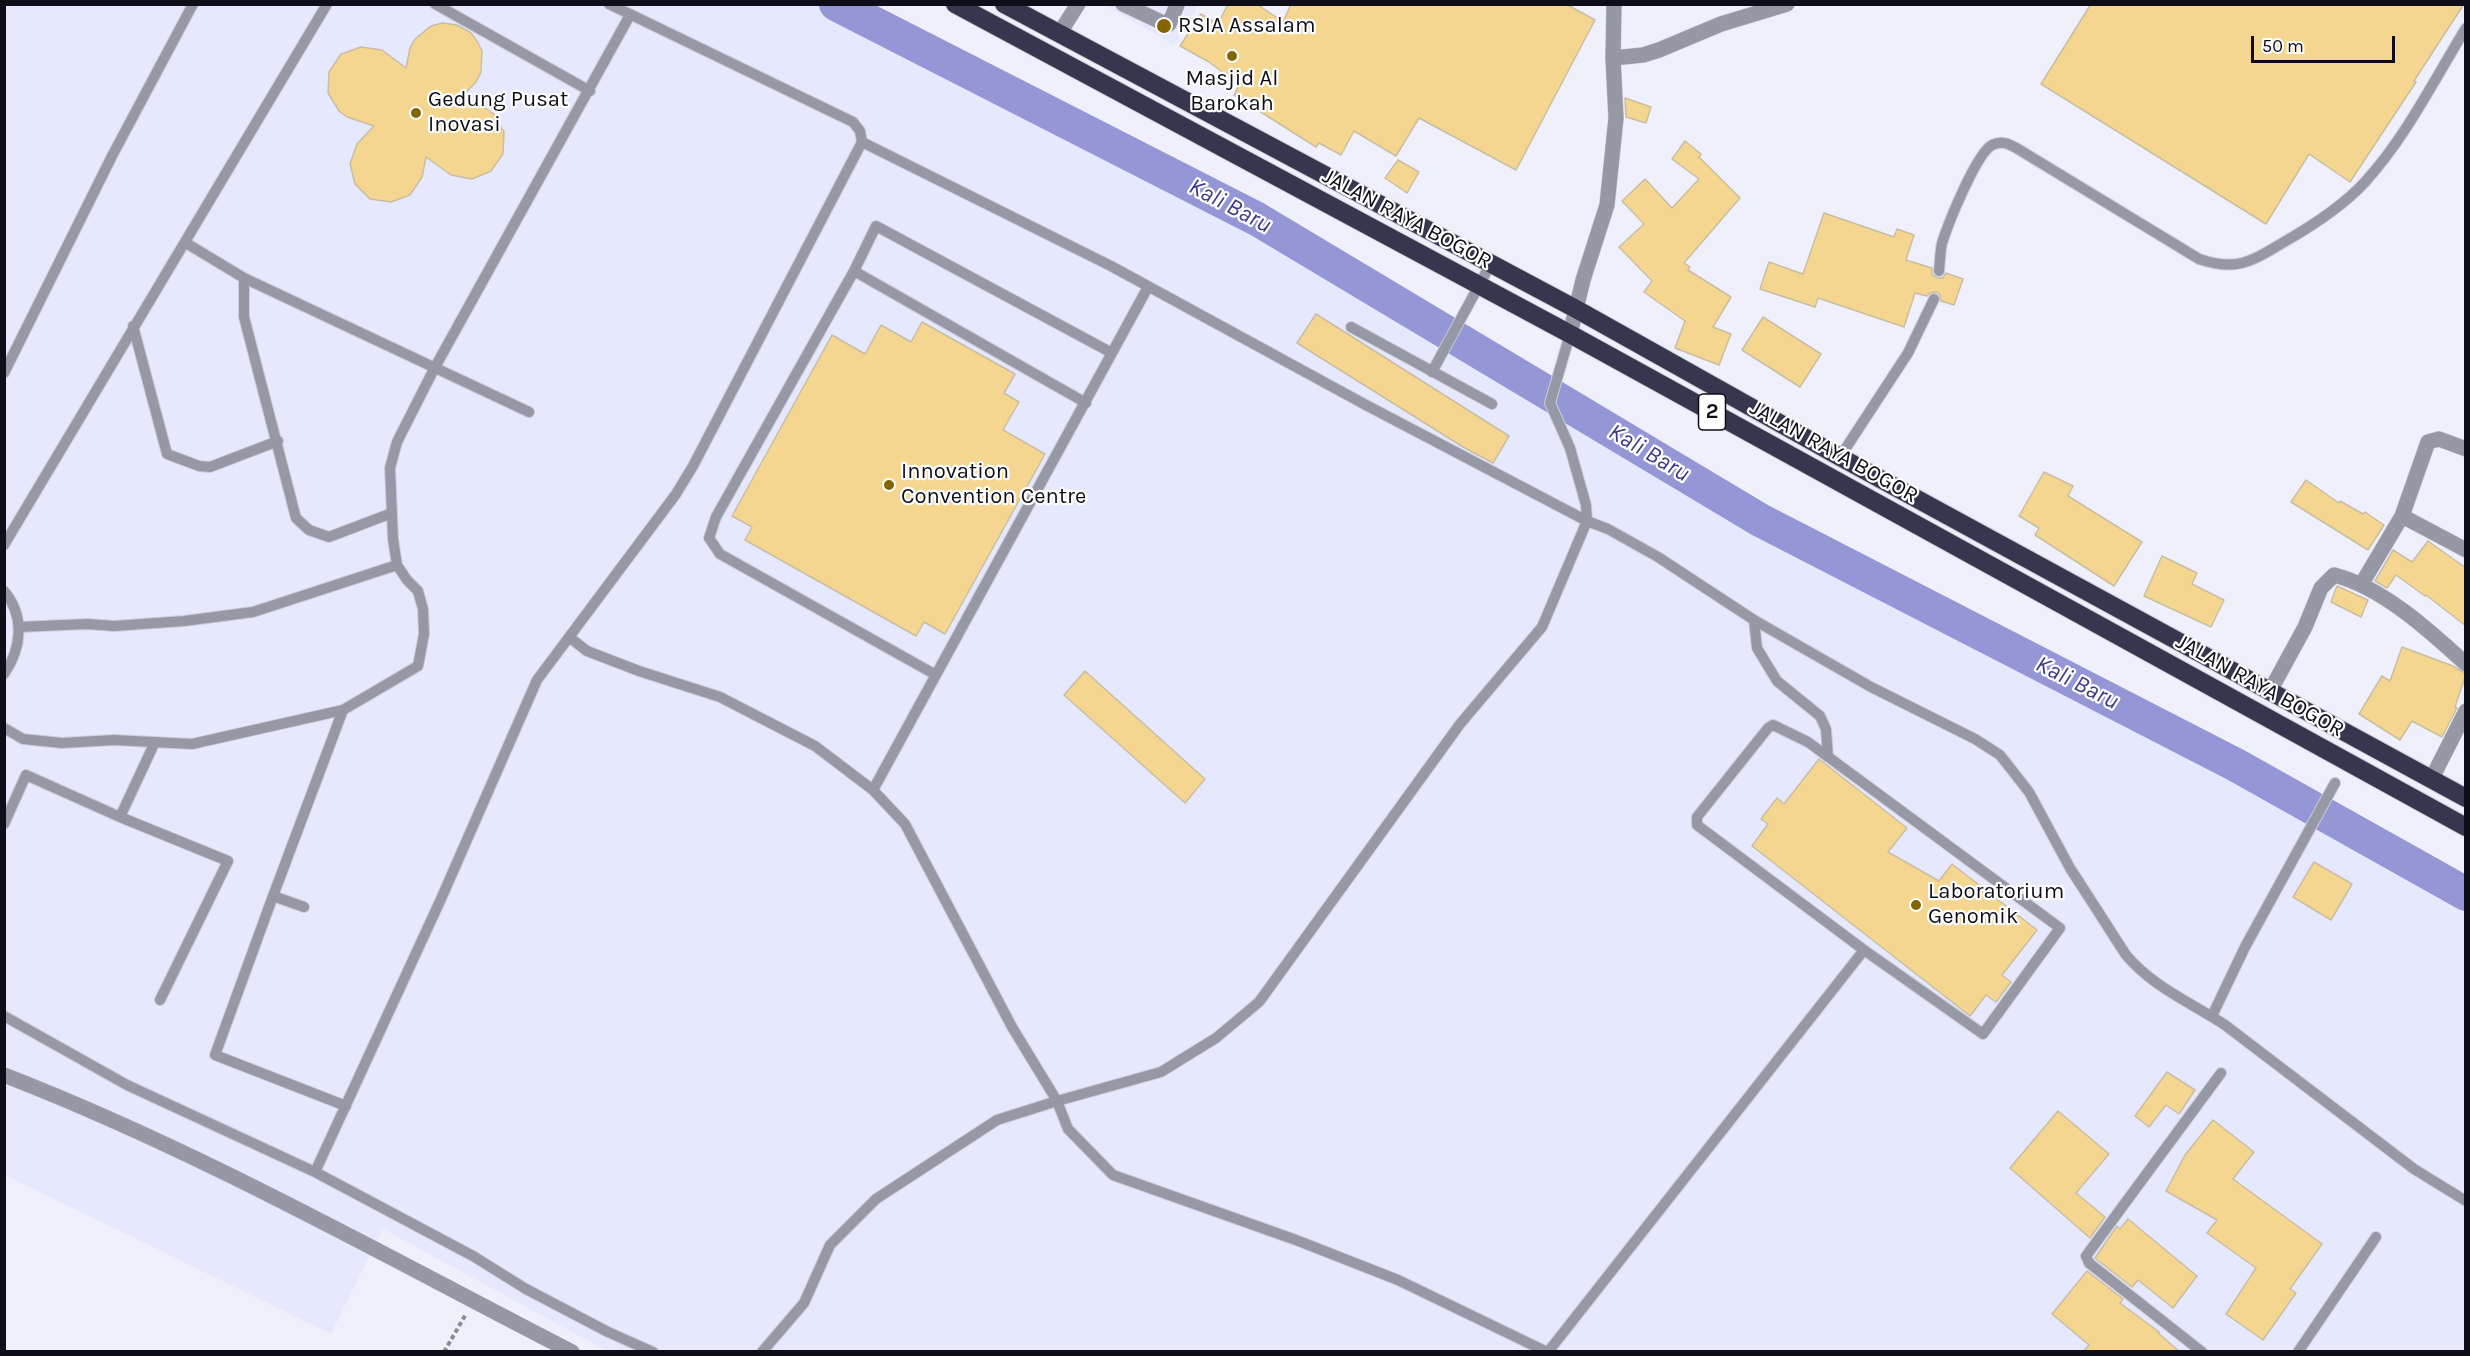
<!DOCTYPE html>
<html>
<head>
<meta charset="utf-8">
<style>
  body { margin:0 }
  #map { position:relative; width:2470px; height:1356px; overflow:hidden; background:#eff0fc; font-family:Karla,sans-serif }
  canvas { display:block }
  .frame { position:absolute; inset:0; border:6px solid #0e0e18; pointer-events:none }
  .scale { position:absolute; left:2251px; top:36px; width:144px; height:27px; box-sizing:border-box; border:3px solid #0e0e18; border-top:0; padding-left:8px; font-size:18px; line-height:21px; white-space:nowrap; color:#0e0e18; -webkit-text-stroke:4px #fefefe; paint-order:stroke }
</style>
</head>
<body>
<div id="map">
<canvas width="2470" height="1356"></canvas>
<div class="frame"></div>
<div class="scale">50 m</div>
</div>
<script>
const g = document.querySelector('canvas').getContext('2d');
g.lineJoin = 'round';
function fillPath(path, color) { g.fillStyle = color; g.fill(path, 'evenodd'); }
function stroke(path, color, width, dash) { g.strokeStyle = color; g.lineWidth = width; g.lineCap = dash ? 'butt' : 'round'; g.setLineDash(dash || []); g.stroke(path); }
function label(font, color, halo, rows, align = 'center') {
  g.font = font + ' Karla,sans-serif'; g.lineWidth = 4.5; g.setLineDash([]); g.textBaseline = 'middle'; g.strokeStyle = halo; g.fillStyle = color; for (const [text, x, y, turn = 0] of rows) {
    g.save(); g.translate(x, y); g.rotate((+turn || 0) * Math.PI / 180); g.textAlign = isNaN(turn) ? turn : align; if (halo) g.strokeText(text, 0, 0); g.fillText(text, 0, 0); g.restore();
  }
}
const built = new Path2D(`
  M4,5H830L2465,885V1351H607L383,1229L331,1334L5,1175Z
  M1104,5H1199L1174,45Z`);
const river = new Path2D(`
  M836,4L1257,219L1760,520L2236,765L2466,894`);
const building = new Path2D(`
  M1228,4H1257L1283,22L1291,4H1566L1595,20L1516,170L1419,118L1396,156L1354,131L1341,155L1319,143L1316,147L1234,95L1239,85L1209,62L1180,46L1201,14L1218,24Z
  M2091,4H2464L2414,81L2416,82L2350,182L2309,154L2266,224L2041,84Z
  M442,23L457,25L471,33L477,41L482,51L481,72L476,82L460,99L485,108L494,114L504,132L503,154L491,171L472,179L451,175L426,157L422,177L410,195L391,202L370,199L355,184L350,164L357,144L374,126L347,117L339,111L328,93L329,72L341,54L361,47L382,50L406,68L410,48L415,39L431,26Z
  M1625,98L1651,107L1646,123L1626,117Z
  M1685,141L1701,154L1699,157L1740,198L1684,263L1690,267L1688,270L1731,297L1713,327L1731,334L1719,365L1675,348L1685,321L1644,292L1652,281L1619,247L1644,224L1622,201L1645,179L1672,208L1699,179L1672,159Z
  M1398,160L1419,172L1407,193L1385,178Z
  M1824,213L1894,237L1897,229L1914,235L1906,260L1932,268V275L1938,278H1943L1946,273L1963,279L1954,305L1941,301L1940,295L1937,292L1930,293L1927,296L1915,293L1904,327L1818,298L1815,307L1760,289L1769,262L1803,274Z
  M1316,314L1509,436L1493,463L1463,447L1297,343Z
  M1763,317L1821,354L1800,387L1742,350Z
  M922,322L1015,374L1004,393L1019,402L1003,430L1045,454L945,634L924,622L916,636L745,540L752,527L732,516L832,335L865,354L881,325L911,342Z
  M2044,472L2073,486L2068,496L2142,542L2114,586L2035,535L2039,528L2019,516Z
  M2306,480L2339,503L2340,501L2363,514L2365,512L2384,525L2368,550L2291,502Z
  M2428,541L2466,568V626L2426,595L2425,596L2396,575L2387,588L2375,581L2393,550L2412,562Z
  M2162,556L2197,573L2192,584L2224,600L2211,627L2144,596Z
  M2337,586L2368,600L2361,617L2331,602Z
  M2402,647L2453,666L2466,674L2455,707L2457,708L2442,737L2412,721L2400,740L2359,714L2382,676L2390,681Z
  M1085,671L1205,779L1185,803L1064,695Z
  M1819,759L1907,828L1888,852L1939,881L1952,864L2037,930L2002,975L2011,982L1996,1002L1986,995L1970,1016L1752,846L1768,824L1761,819L1777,798L1784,804Z
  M2314,862L2352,884L2331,920L2293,897Z
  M2167,1072L2195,1090L2179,1114L2166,1105L2149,1127L2135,1116Z
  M2058,1111L2109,1154L2076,1193L2105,1217L2090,1238L2010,1168Z
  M2213,1120L2254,1152L2233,1179L2322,1244L2290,1289L2296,1293L2263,1340L2226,1314L2256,1268L2207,1233L2217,1220L2166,1191L2185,1155Z
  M2128,1219L2197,1276L2173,1308L2138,1280L2132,1287L2095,1258L2117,1226L2120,1229Z
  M2087,1271L2123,1299L2120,1303L2159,1332L2158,1333L2180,1352H2083L2089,1345L2052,1314Z`);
const path = new Path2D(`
  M444,1352L466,1314`);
const lane = new Path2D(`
  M435,4L590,91
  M862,142L1111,266L1364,404L1587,521L1608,529L1658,557L1754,620L1871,687L1975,739L2000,755L2029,792L2070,868L2126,955C2153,987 2190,1002 2225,1025L2414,1169L2466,1201
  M186,243L244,278L529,412
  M854,271L1086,403
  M1939,271C1940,262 1940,252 1942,243C1948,224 1976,154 1992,145C2002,140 2009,144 2018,149L2199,259C2237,272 2252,261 2284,242C2312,226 2343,206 2365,182C2406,137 2434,80 2466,28
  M244,278V317L296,518L309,530L329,537L392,513
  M133,326L167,454L199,466L210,467L278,441
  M1351,327L1492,404
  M1432,372L1490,265
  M4,373L112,156L193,4
  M1840,457L1908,353L1934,299
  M4,545L327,4
  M397,565L393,539L390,468L397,442L434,369L630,15
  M4,591C25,616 22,648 4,674
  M1754,620L1757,648L1777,681L1820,716L1826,729L1828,757
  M569,637L587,651L639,671L720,697L815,746L873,790L905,824L1012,1027L1057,1101L1068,1129L1113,1175L1296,1240L1398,1280L1547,1352
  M936,675L720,554L709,538L716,517L854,271L876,226L1112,353
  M1773,725L1808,742L2060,928L1983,1034L1864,950L1697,825V817L1768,728Z
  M4,728L23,739L62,743L114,740L192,744L343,710L418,666L424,634L423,609L418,591L407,580L397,565L253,612L184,621L114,626L87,624L19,627
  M155,742L120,817L228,861L160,1000
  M873,790L1148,287
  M4,824L26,775L120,817
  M273,896L215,1055L346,1106
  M304,907L273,896L343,710
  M4,1016L127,1085L315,1172L473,1256L526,1289L608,1332L653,1352
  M2212,1016L2245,947L2335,783
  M315,1172L441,899L537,680L676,494L693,466L862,142L860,131L853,122L609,4
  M762,1352L804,1303L830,1245L876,1199L997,1120L1057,1101L1161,1072L1216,1038L1259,1002L1460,724L1542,627L1587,521L1586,505L1570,448L1550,403L1570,334
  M1548,1352L1864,950
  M2202,1352L2089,1263L2086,1256L2221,1073
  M2298,1352L2376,1237`);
const street = new Path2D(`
  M1123,4L1161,22L1169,24L1177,5
  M1059,34L1078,4
  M1613,58L1643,55L1659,50L1721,24L1787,4
  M1570,334L1583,280L1607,205L1616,118L1613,58L1614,4
  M2402,516L2466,550
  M2361,585L2402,516L2428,442L2439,439L2466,449
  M2269,693L2305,627L2321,588L2334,575C2382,587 2430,631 2466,664
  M2431,780L2466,711
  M4,1075C200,1151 385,1256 572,1352`);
const highway = new Path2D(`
  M955,4L1570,334L2466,827
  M1004,4L1576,309L1840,457L2466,798`);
const markers = [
  [1164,26,8,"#846500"],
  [1232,56,6,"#846500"],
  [416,113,6,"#846500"],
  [889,485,6,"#846500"],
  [1916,905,6,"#846500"]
];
const shields = [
  [1712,412,27]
];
const shieldNames = [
  ["2",1712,412]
];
const poiNames = [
  ["RSIA Assalam",1178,26],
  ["Masjid Al",1232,79,"center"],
  ["Barokah",1232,104,"center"],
  ["Gedung Pusat",428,100],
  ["Inovasi",428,125],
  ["Innovation",901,472],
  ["Convention Centre",901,497],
  ["Laboratorium",1928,892],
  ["Genomik",1928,917]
];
const streetNames = [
  ["JALAN RAYA BOGOR",1407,219,28],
  ["JALAN RAYA BOGOR",1834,452,29],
  ["JALAN RAYA BOGOR",2260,686,29]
];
const waterNames = [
  ["Kali Baru",1230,206,28],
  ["Kali Baru",1649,453,31],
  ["Kali Baru",2077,683,27]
];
fillPath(built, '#e6e8fe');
stroke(river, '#9496d6', 34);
fillPath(building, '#f4d691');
stroke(building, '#cabea2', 1.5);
stroke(lane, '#cbccd8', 12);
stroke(street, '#cbccd8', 16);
stroke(highway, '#cbccd8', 20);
stroke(path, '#8a8a95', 4, [4.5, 3]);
stroke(lane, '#9798a5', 10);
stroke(street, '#9798a5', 15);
stroke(highway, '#36374f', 18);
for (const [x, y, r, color] of markers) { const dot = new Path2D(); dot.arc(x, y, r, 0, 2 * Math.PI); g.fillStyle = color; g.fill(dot); stroke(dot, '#fefefe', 2); }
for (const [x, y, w] of shields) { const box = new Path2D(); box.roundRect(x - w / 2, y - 18, w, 36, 4.5); g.fillStyle = '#fefefe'; g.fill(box); stroke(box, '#0e0e18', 1.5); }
label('bold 21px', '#0e0e18', null, shieldNames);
label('22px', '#0e0e18', '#fefefe', poiNames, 'left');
label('22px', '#0e0e18', '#fefefe', streetNames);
label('italic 24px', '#3f3a86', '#fefefe', waterNames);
</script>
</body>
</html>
